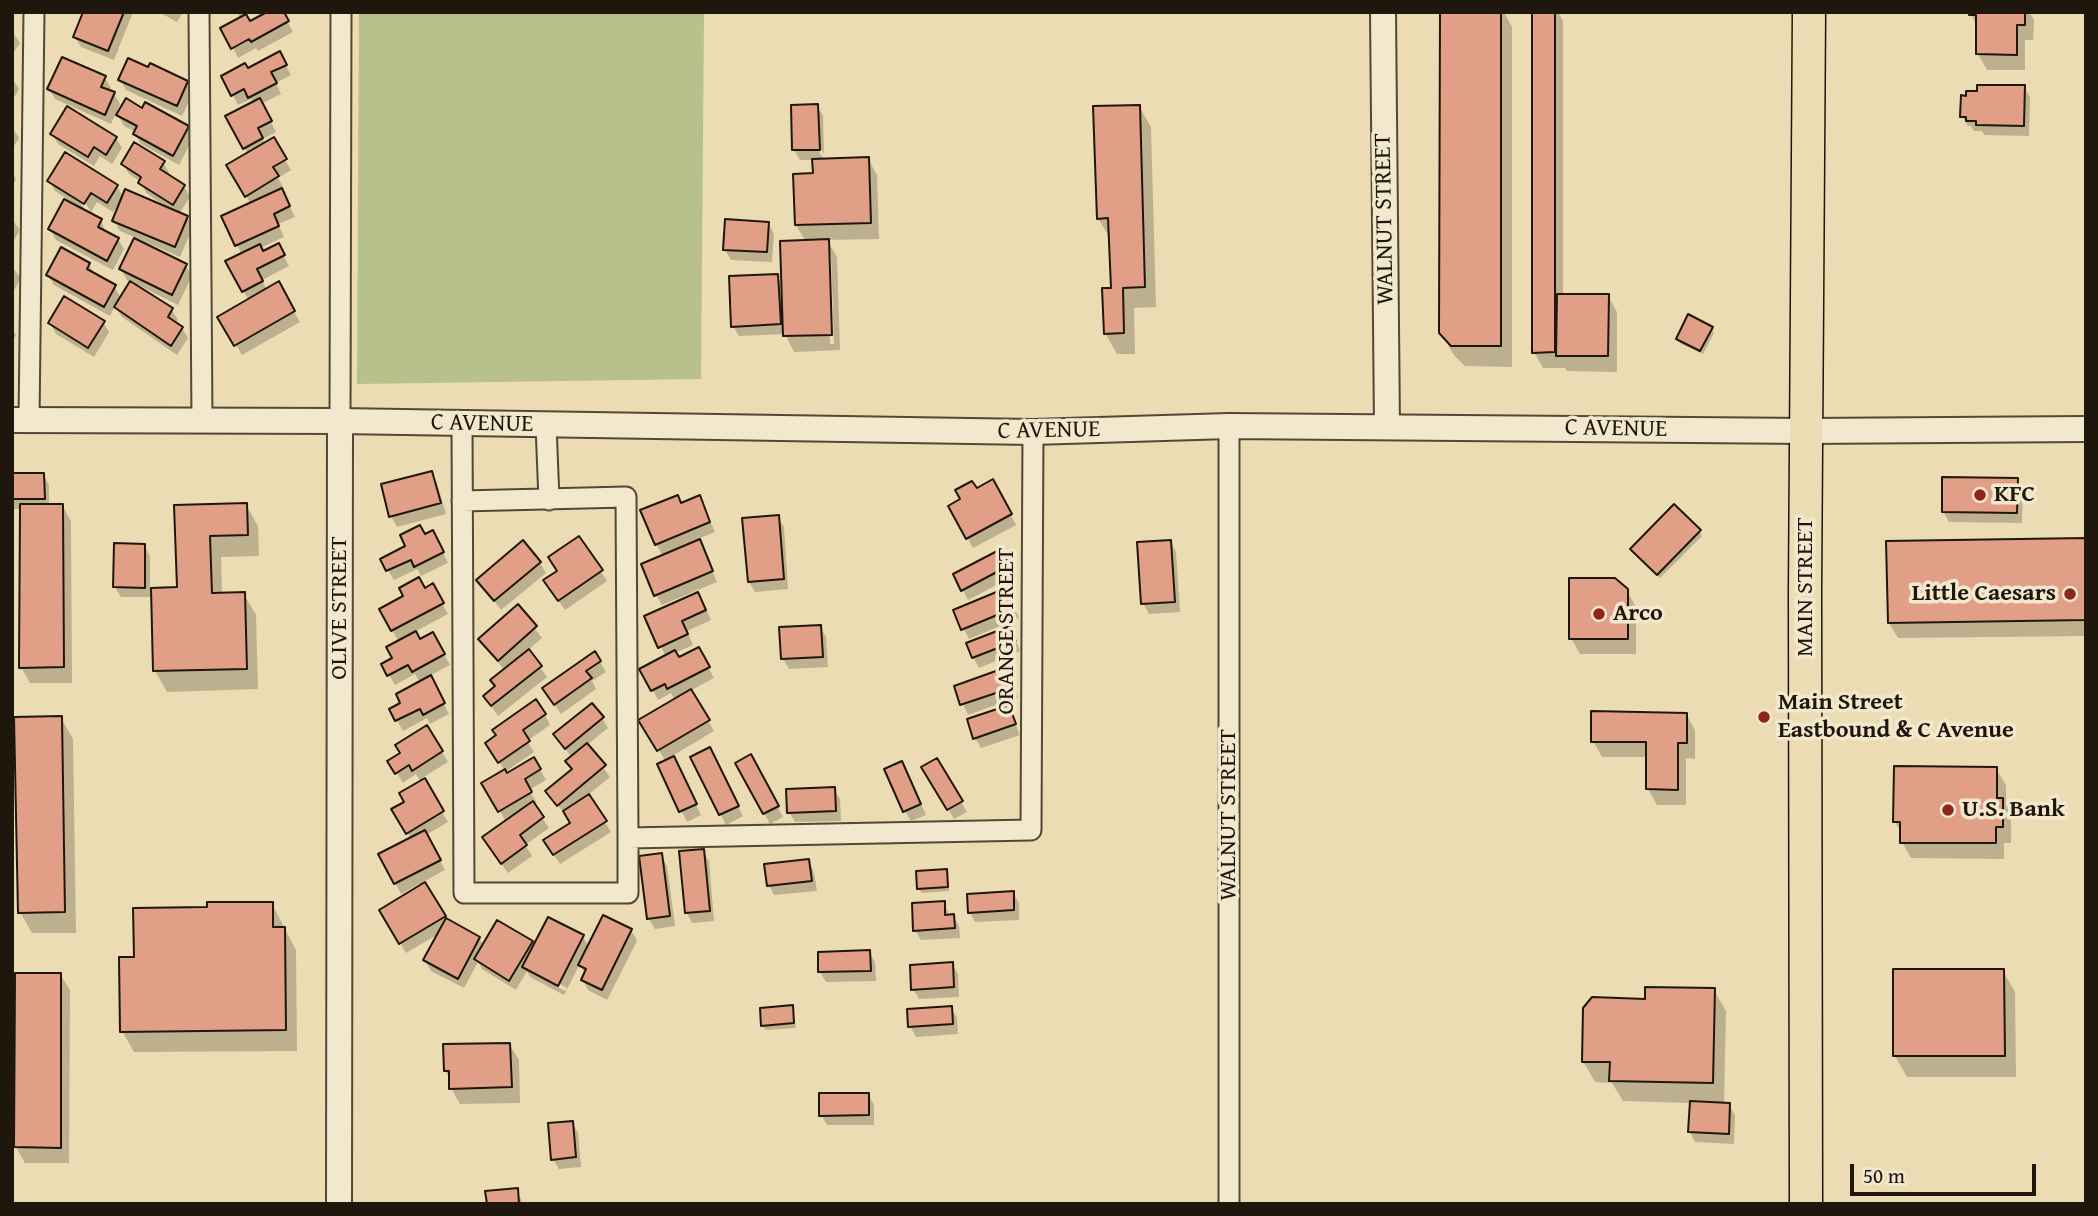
<!DOCTYPE html>
<html>
<head>
<meta charset="utf-8">
<style>
  body { margin:0 }
  #map { position:relative; width:2098px; height:1216px; overflow:hidden; background:#ebdcb3; font-family:"Gentium Book Plus",serif }
  canvas { display:block }
  .frame { position:absolute; inset:0; border:14px solid #1f170b; pointer-events:none }
  .scale { position:absolute; left:1850px; top:1164px; width:186px; height:32px; box-sizing:border-box; border:4px solid #1f170b; border-top:0; padding-left:9px; font-size:21px; line-height:24px; white-space:nowrap; color:#1f170b; -webkit-text-stroke:5px #f2e8ce; paint-order:stroke }
</style>
</head>
<body>
<div id="map">
<canvas width="2098" height="1216"></canvas>
<div class="frame"></div>
<div class="scale">50 m</div>
</div>
<script>
const g = document.querySelector('canvas').getContext('2d');
g.lineJoin = 'round';
function fillPath(path, color) { g.fillStyle = color; g.fill(path, 'evenodd'); }
function stroke(path, color, width, dash) { g.strokeStyle = color; g.lineWidth = width; g.lineCap = dash ? 'butt' : 'round'; g.setLineDash(dash || []); g.stroke(path); }
function label(font, color, halo, rows, align = 'center') {
  g.font = font + ' "Gentium Book Plus",serif'; g.lineWidth = 7; g.setLineDash([]); g.textBaseline = 'middle'; g.strokeStyle = halo; g.fillStyle = color; for (const [text, x, y, turn = 0] of rows) {
    g.save(); g.translate(x, y); g.rotate((+turn || 0) * Math.PI / 180); g.textAlign = isNaN(turn) ? turn : align; if (halo) g.strokeText(text, 0, 0); g.fillText(text, 0, 0); g.restore();
  }
}
const green = new Path2D(`
  M359,12H704L701,379L357,384Z`);
const shadow = new Path2D(`
  M83,12H133L114,60L81,47L75,37Z
  M159,12H183L177,22Z
  M237,12H253L245,16L249,24L282,12L293,32L258,51L256,48L238,58L233,48L241,19Z
  M1441,12H1504L1512,27V367L1465,366L1454,355L1441,333Z
  M1534,12H1558L1563,21V296H1608L1617,312V372L1567,371L1565,368H1543L1534,352Z
  M1970,12H2029L2034,20L2033,40H2025V70H1987L1978,54V28Z
  M12,31L20,43L12,55Z
  M279,54L291,75L276,83L281,94L261,104L276,132L263,139L265,144L273,140L291,170L278,178L283,187L281,189L295,217L278,224L284,237L260,248L263,254L278,246L289,266L262,280L267,290L278,284L300,322L242,355L220,317L249,301L228,262L242,255L224,217L251,204L228,166L248,154L228,117L253,103L251,99L238,105L223,76L247,70Z
  M12,78L19,89L12,101Z
  M105,78L111,88L109,92L114,94L120,104L111,124L55,99L49,89Z
  M120,79L187,82L193,93L182,116L126,90Z
  M2024,87L2030,97L2029,136L1984,135L1982,131H1974L1971,126H1968L1962,116Z
  M817,106L823,116L824,154L817,141L814,143L824,160L868,159L877,175L879,239L827,240L837,257L840,350L794,352L785,334L739,336L733,326L777,276L783,287L806,242L796,225L815,175L814,160H800L794,150ZM827,255H831L834,344H830Z
  M1139,106L1151,127L1156,307L1134,308L1135,354H1117L1105,333L1112,290L1111,240L1098,218Z
  M143,110L187,127L193,138L179,165L141,144L135,134L136,132L124,126L118,115Z
  M12,127L19,138L12,149Z
  M52,134L116,138L122,148L112,164L100,156L94,166L58,144Z
  M163,162L169,173L167,176L184,186L190,197L179,214L187,217L193,227L180,257L120,231L114,221L120,205L119,204L113,212L97,202L91,212L81,196L78,197L87,214L101,220L106,233L118,239L124,249L113,270L56,240L50,229L75,204L55,191L49,181L117,186L123,197L164,208L165,206L146,193L141,182L129,174L123,164Z
  M12,172L16,179L12,187Z
  M12,219L20,230L12,244Z
  M768,223L774,234L772,262L731,260L725,250Z
  M89,265L96,276L114,286L121,298L132,282L127,280L121,269L186,266L192,276L178,305L138,285L137,287L172,310L178,320L175,324L182,328L188,338L177,355L122,317L115,306L110,316L54,285L48,275Z
  M12,267L21,278L12,294Z
  M103,322L109,332L94,357L56,334L50,323Z
  M12,328L16,335L12,342Z
  M1712,329L1714,333L1703,354L1681,344L1678,339Z
  M431,473L437,483L446,514L397,527L391,516Z
  M43,474L49,485V505H62L71,521L72,683H30L21,667V509H12V475Z
  M2017,480L2023,490L2022,523L1949,522L1943,511Z
  M993,481L1016,525L973,548L950,506Z
  M699,497L715,532L698,539L717,582L662,605L656,595L663,556L656,544L682,504Z
  M246,505L258,526L259,556L221,557L222,594H244L256,615L258,689L167,692L155,671L153,597H121L115,587L144,545L150,556V589L178,588L176,507Z
  M778,517L784,527L788,589L755,592L749,582Z
  M1699,531L1702,536L1660,578L1635,554Z
  M425,536L438,542L448,563L421,576L417,569L394,580L382,560Z
  M579,538L607,581L565,610L552,591L558,572Z
  M2086,539V636L1898,638L1889,623Z
  M1170,542L1176,552L1180,612L1149,614L1143,603Z
  M1000,551L1014,576L968,600L955,575Z
  M540,563L546,573L501,610L479,580Z
  M432,586L448,614L414,632L420,641L432,634L450,665L429,676L449,714L430,724L427,718L403,731L391,710L402,704L420,683L415,674L395,685L383,664L394,658L399,642L381,610Z
  M1006,590L1019,618L969,639L955,611Z
  M1627,591L1636,607V654H1580L1571,638Z
  M704,604L711,620L687,631L693,645L675,653L679,660L698,649L714,678L690,691L714,731L672,756L701,815L687,822L659,765L666,762L641,720L675,700L671,693L658,700L642,670L666,657L647,617Z
  M518,607L542,638L528,650L547,677L498,716L485,697L496,687L505,671L481,640Z
  M820,627L826,637L828,667L789,669L783,659Z
  M1015,638L1020,651L979,668L973,657Z
  M600,662L606,672L592,681L596,689L561,714L544,688Z
  M1006,669L1018,697L968,715L956,687Z
  M1008,707L1020,735L981,748L975,738Z
  M1686,714L1695,730V759L1686,758V805H1657L1648,789V757H1602L1593,741Z
  M545,715L550,725L527,741L534,752L505,772L506,776L534,759L546,780L529,790L537,803L533,805L549,828L525,845L532,856L508,873L490,848L506,822L484,783L505,771L487,743Z
  M61,718L73,739L76,933H32L20,912Z
  M602,718L608,728L587,745L610,777L588,795L611,832L560,864L551,851L572,824L547,791L572,771L567,762L572,758L556,735Z
  M442,752L448,762L422,778L448,822L426,835L445,870L423,882L446,921L479,938L484,946L532,942L535,947L583,937L589,947L631,930L637,941L607,1000L588,990L583,980L585,974L580,964L564,995L530,977L527,971L516,990L482,969L478,962L464,988L431,971L425,960L440,933L406,953L381,910L420,887L419,884L401,894L381,855L411,839L394,810L407,802L421,782L416,774L403,783L390,762ZM531,969L567,988L565,991L531,973Z
  M751,757L783,817L770,824L738,764Z
  M692,758L715,760L743,816L726,825Z
  M937,760L967,812L954,819L924,767Z
  M1996,769L2006,785V805L2011,815V843H2004V859L1911,858L1902,842V834L1895,822Z
  M907,773L926,815L911,821L905,811Z
  M834,789L840,799L841,821L795,822L789,812Z
  M703,851L709,861L714,921L692,923L686,912Z
  M661,855L667,866L675,926L655,929L649,919Z
  M808,861L814,872L817,891L774,895L769,885Z
  M946,871L948,875L949,891L922,893L919,889Z
  M1013,893L1019,903V920L975,922L970,912Z
  M944,903L950,916H953L959,926L960,938L921,940L915,930Z
  M272,904L296,950L297,1051L134,1052L122,1031L135,958L209,909Z
  M869,952L875,962L876,981L826,982L820,972V954Z
  M952,964L958,974L959,997L919,999L913,989Z
  M2003,971L2015,992L2016,1077H1907L1895,1056Z
  M60,974L70,990L69,1163H25L16,1147Z
  M1714,990L1726,1011L1724,1105H1729L1735,1115L1734,1144L1695,1142L1690,1132L1691,1103L1623,1101L1612,1083L1595,1082L1583,1061L1647,1000Z
  M792,1007L796,1028L766,1030L763,1026Z
  M951,1008L957,1018L958,1034L916,1037L910,1026Z
  M509,1044L519,1060L520,1103L460,1104L451,1088V1080L445,1071Z
  M868,1094L874,1105V1125H827L821,1115Z
  M572,1123L578,1133L581,1167L559,1169L553,1159Z
  M517,1190L523,1204H488Z`);
const building = new Path2D(`
  M83,12H124L108,51L73,37Z
  M267,12H284L289,21L251,42L249,39L231,49L220,28L246,14L250,21Z
  M1440,12H1501V346H1451L1439,333Z
  M1532,12H1555V352L1532,353Z
  M1969,12H2025V25H2017V55L1976,54V15H1969Z
  M280,51L287,65L271,72L277,83L248,98L244,89L231,96L221,76L245,63L248,68Z
  M62,57L106,76L101,87L115,92L105,115L47,89Z
  M128,58L148,67L150,63L188,81L177,106L118,80Z
  M1977,85H2025L2024,126L1976,125V121H1966V117H1960L1961,95L1966,96V91H1977Z
  M126,98L142,108L145,102L189,126L173,156L133,134L137,126L116,115Z
  M260,98L272,121L258,128L263,138L243,149L225,116Z
  M818,104L820,150H792L791,105Z
  M1140,105L1145,287L1123,288L1124,333L1104,334L1102,288H1111L1108,218L1097,219L1093,106Z
  M67,106L117,137L106,155L94,147L88,157L50,134Z
  M274,137L287,159L273,167L279,176L245,197L226,165Z
  M134,142L165,161L160,169L185,185L173,205L138,183L141,177L121,164Z
  M65,152L118,185L107,203L91,193L84,204L47,181Z
  M869,157L871,223L795,225L793,174L813,173L812,159Z
  M282,188L290,206L274,214L279,226L235,246L221,216Z
  M125,189L188,216L175,247L112,221Z
  M64,199L102,219L98,227L119,238L107,261L48,229Z
  M725,219L769,222L767,252L723,250Z
  M134,238L187,264L172,295L119,269Z
  M829,239L832,335L783,336L780,241Z
  M279,243L285,255L257,269L263,281L242,292L225,261L260,244L263,251Z
  M61,247L90,263L87,269L116,285L104,307L46,275Z
  M778,274L781,324L731,327L729,276Z
  M130,281L173,308L168,317L183,327L171,346L114,307Z
  M279,281L295,311L234,346L217,317Z
  M1557,294H1609L1608,356H1556Z
  M64,296L105,321L88,348L48,323Z
  M1688,314L1713,327L1700,351L1676,339Z
  M432,471L441,503L389,517L381,484Z
  M12,473H44L45,499H12Z
  M1942,477L2018,478L2017,513L1942,512Z
  M993,479L1012,514L966,539L948,506L960,499L955,490L972,481L977,488Z
  M678,495L681,503L700,495L710,522L655,545L640,510Z
  M247,503L248,535L210,536L212,593L245,592L247,669L153,671L151,588L177,587L174,505Z
  M20,504H63L64,667L19,668Z
  M1674,504L1701,530L1657,575L1630,549Z
  M779,515L784,579L748,582L742,518Z
  M420,525L425,534L433,530L444,552L414,567L411,560L386,571L380,559L405,546L400,535Z
  M579,536L603,570L558,601L543,580L557,571L548,557Z
  M2086,538V620L1888,623L1886,541Z
  M700,539L713,571L654,596L641,564Z
  M523,540L541,562L494,601L476,580Z
  M1171,540L1175,602L1141,604L1137,542Z
  M114,543L145,544V588L113,587Z
  M1001,549L1010,565L961,591L953,574Z
  M419,577L425,588L433,583L444,603L391,631L379,609L403,596L399,588Z
  M1569,578H1615L1628,589V639H1569Z
  M1006,588L1014,608L961,630L953,610Z
  M698,592L706,610L682,621L688,634L658,648L644,616Z
  M518,604L537,626L498,661L478,639Z
  M821,625L823,657L781,659L779,627Z
  M1010,626L1016,641L972,658L966,643Z
  M416,631L420,639L433,632L445,654L412,672L408,665L387,676L381,664L392,658L386,647Z
  M699,647L710,667L667,689L665,684L651,691L639,669L675,650L679,657Z
  M529,649L542,666L491,706L483,696L495,686L490,680Z
  M595,651L601,661L586,671L592,678L554,705L542,688Z
  M1007,667L1014,687L960,705L954,686Z
  M431,675L445,703L423,715L420,709L395,721L389,709L400,703L396,694Z
  M691,689L710,720L657,751L638,720Z
  M536,699L546,714L523,730L530,741L498,763L485,743L496,735L492,730Z
  M592,703L604,717L565,749L553,734Z
  M1009,705L1016,724L973,739L967,719Z
  M1591,711L1687,713V743H1678V790L1646,789V742H1591Z
  M62,716L65,912L18,913L14,717Z
  M427,725L443,751L412,771L409,765L395,774L387,761L400,753L395,745Z
  M587,743L606,765L557,806L545,791L572,769L565,761Z
  M710,747L739,806L719,815L690,757Z
  M751,754L779,806L763,814L735,763Z
  M674,756L697,804L679,812L657,764Z
  M534,757L541,769L525,779L532,792L498,812L481,783L505,769L507,773Z
  M937,758L963,801L947,810L921,767Z
  M902,761L921,804L903,812L884,769Z
  M1894,766L1997,767V798H2003V827H1996V843H1900V822H1893Z
  M425,778L444,811L406,834L391,809L404,802L399,793Z
  M835,787L836,811L787,813L786,789Z
  M589,794L607,821L553,855L543,840L570,823L563,811Z
  M533,801L544,817L520,835L527,845L501,864L482,837Z
  M425,830L441,860L394,884L378,854Z
  M704,849L710,911L685,913L679,851Z
  M662,853L670,916L647,919L639,856Z
  M809,859L812,881L767,886L764,864Z
  M947,869L948,887L917,889L916,871Z
  M425,882L446,916L399,944L379,910Z
  M1014,891V910L968,913L967,894Z
  M945,901V915L954,914L955,928L913,931L912,903Z
  M207,902H273V927H285L286,1030L120,1032L119,957H134L133,908L207,907Z
  M603,915L632,929L602,990L581,980L586,969L578,965Z
  M548,917L584,935L558,986L522,967Z
  M446,918L480,937L458,979L423,960Z
  M497,920L533,941L509,981L474,959Z
  M870,950L871,971L818,972V952Z
  M953,962L954,987L911,990L910,965Z
  M1893,969H2004L2005,1056H1893Z
  M15,973H61V1148L14,1147Z
  M1645,987L1715,988L1713,1083L1609,1081L1610,1062H1582L1583,1008L1592,997L1645,999Z
  M793,1005L794,1023L761,1026L760,1008Z
  M952,1006L953,1024L908,1027L907,1009Z
  M510,1043L512,1087L449,1089V1071H444L443,1044Z
  M819,1093H869V1115L819,1116Z
  M1690,1101L1730,1103L1729,1134L1688,1132Z
  M573,1121L576,1157L551,1160L548,1123Z
  M518,1188L519,1204H487L485,1191Z`);
const minor = new Path2D(`
  M199,12L202,420
  M29,420L34,12
  M340,421L341,12
  M462,424L464,893H628V838L1031,830L1033,432
  M546,425L549,500
  M1229,426V1204
  M462,501L626,497L628,838`);
const tertiary = new Path2D(`
  M1383,12L1387,427
  M12,420L340,421L1033,432L1229,426L1807,431L2086,429
  M339,1204L340,421`);
const primary = new Path2D(`
  M1806,1204L1805,591L1809,12`);
const markers = [
  [1980,495,7,"#8f2418"],
  [2070,594,7,"#8f2418"],
  [1599,614,7,"#8f2418"],
  [1764,717,7,"#8f2418"],
  [1948,810,7,"#8f2418"]
];
const streetNames = [
  ["WALNUT STREET",1385,219,-91],
  ["C AVENUE",482,424,1],
  ["C AVENUE",1616,429,1],
  ["C AVENUE",1049,431,-1],
  ["MAIN STREET",1806,587,-90],
  ["OLIVE STREET",340,608,-90],
  ["ORANGE STREET",1007,631,-90],
  ["WALNUT STREET",1229,815,-90]
];
const poiNames = [
  ["KFC",1994,495],
  ["Little Caesars",2056,594,"right"],
  ["Arco",1613,614],
  ["Main Street",1778,703],
  ["Eastbound & C Avenue",1778,731],
  ["U.S. Bank",1962,810]
];
fillPath(green, '#b8c08b');
fillPath(shadow, '#0003');
fillPath(building, '#e29f87');
stroke(building, '#1f170b', 2);
stroke(minor, '#524835', 23);
stroke(tertiary, '#524835', 28);
stroke(primary, '#1f170b', 35);
stroke(minor, '#f2e8ce', 19);
stroke(tertiary, '#f2e8ce', 24);
stroke(primary, '#ebdcb3', 32);
for (const [x, y, r, color] of markers) { const dot = new Path2D(); dot.arc(x, y, r, 0, 2 * Math.PI); g.fillStyle = color; g.fill(dot); stroke(dot, '#f2e8ce', 2.5); }
label('24px', '#1f170b', '#f2e8ce', streetNames);
label('bold 24px', '#1f170b', '#f2e8ce', poiNames, 'left');
</script>
</body>
</html>
